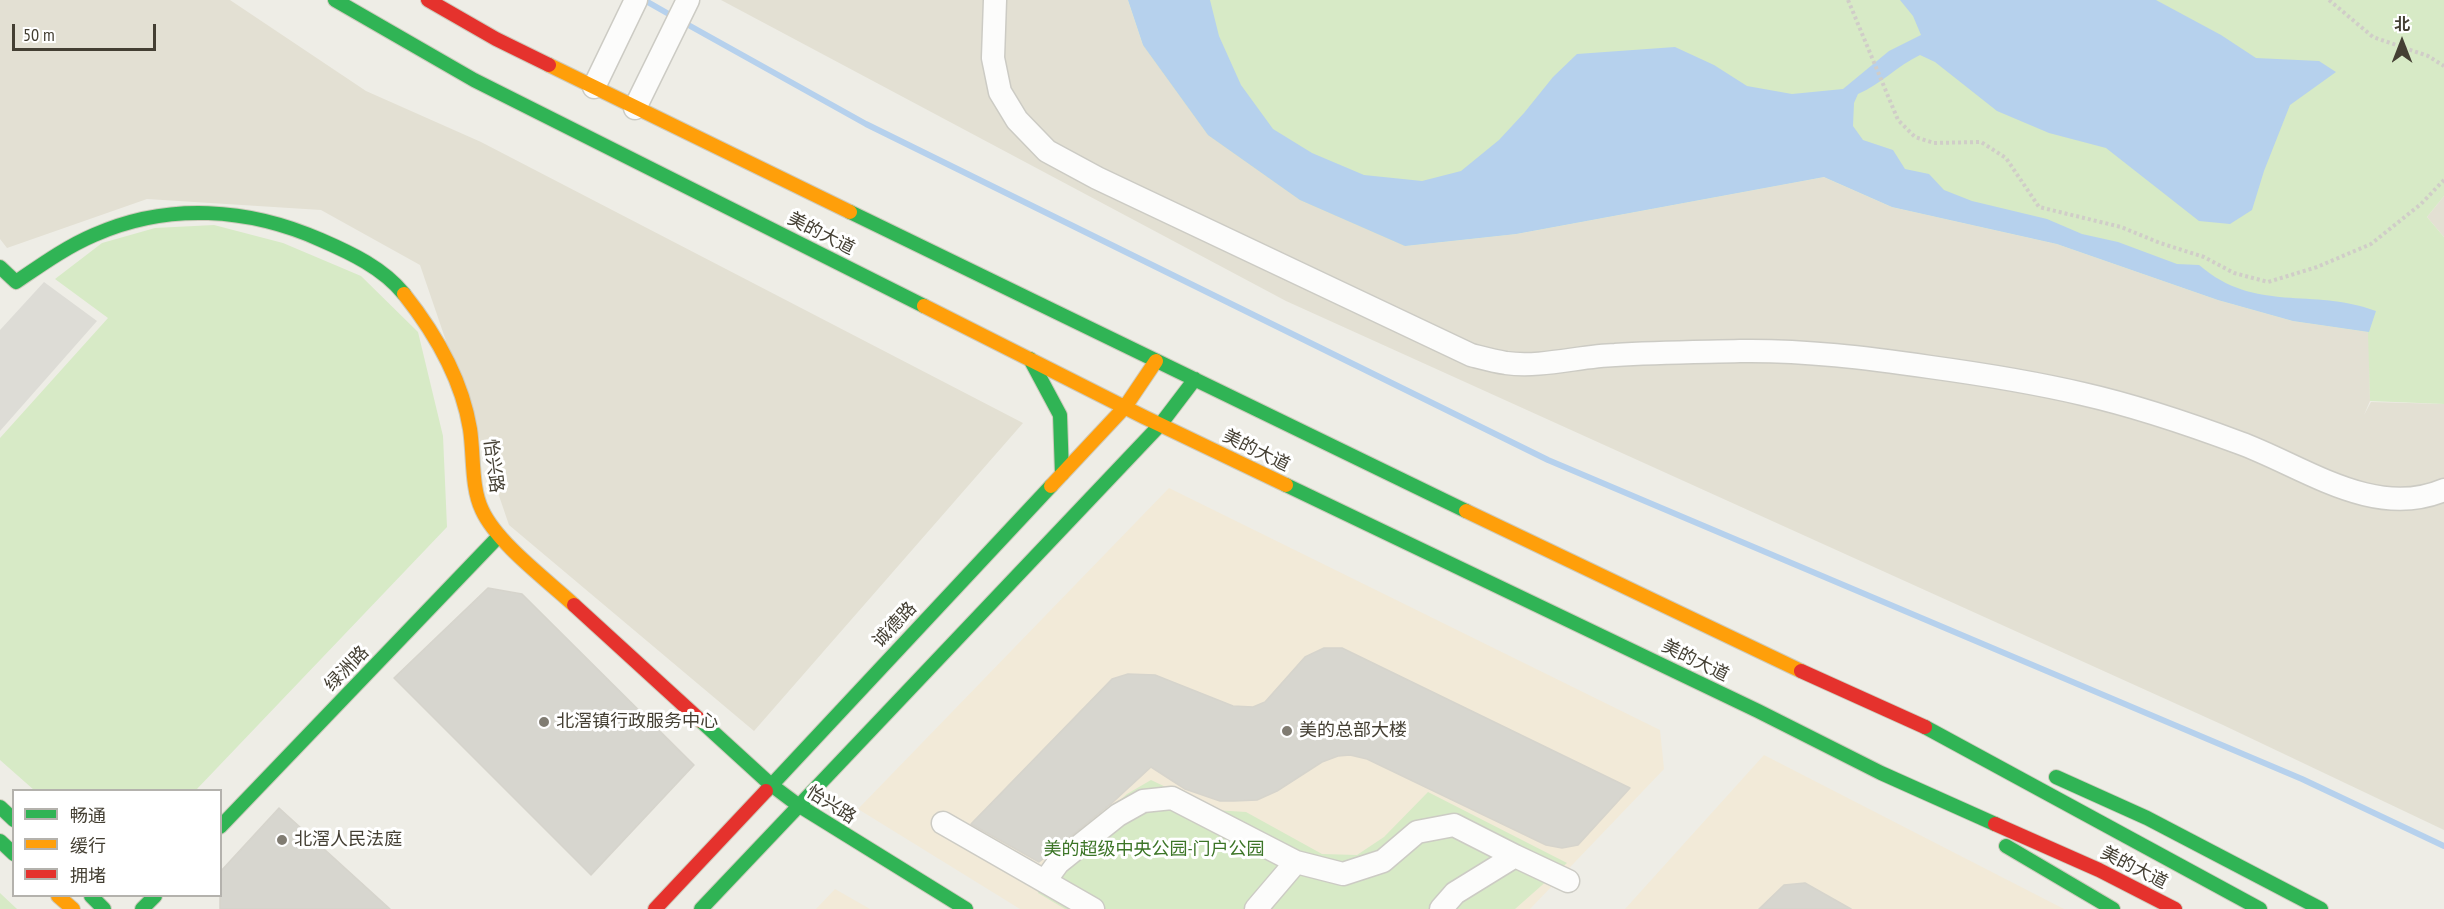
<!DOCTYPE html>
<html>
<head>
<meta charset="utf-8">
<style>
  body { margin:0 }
  #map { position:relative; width:2444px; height:909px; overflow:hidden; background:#eeede6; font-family:"PT Sans Narrow","Noto Sans SC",sans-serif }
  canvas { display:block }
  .legend { position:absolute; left:12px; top:789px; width:210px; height:108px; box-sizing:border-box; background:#fff; border:2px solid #b4b2ad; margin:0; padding:8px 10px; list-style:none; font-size:18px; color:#443f33 }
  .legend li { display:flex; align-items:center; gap:12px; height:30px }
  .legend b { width:30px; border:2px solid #b4b2ad }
  .north { position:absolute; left:2372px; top:12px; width:60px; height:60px; -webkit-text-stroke:4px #fff; paint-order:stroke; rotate:0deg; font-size:16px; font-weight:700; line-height:24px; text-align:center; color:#443f33 }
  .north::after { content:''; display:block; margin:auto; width:21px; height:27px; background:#443f33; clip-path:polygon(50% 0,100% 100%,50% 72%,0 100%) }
  .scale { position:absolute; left:12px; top:24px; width:144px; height:27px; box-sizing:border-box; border:3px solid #443f33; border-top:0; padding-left:8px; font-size:18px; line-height:21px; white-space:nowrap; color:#443f33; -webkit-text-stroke:4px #fff; paint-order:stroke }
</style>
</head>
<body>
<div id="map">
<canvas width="2444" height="909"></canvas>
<ul class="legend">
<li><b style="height:8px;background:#30b455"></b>畅通</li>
<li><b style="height:8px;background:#ff9f0a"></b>缓行</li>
<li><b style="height:8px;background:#e5322d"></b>拥堵</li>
</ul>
<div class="north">北</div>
<div class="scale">50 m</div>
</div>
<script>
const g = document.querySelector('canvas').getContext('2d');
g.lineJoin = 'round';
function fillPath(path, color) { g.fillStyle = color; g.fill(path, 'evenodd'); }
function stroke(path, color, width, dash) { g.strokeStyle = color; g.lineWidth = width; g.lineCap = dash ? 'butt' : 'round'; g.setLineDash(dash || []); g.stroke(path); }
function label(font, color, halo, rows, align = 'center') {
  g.font = font + ' "PT Sans Narrow","Noto Sans SC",sans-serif'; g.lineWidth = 6; g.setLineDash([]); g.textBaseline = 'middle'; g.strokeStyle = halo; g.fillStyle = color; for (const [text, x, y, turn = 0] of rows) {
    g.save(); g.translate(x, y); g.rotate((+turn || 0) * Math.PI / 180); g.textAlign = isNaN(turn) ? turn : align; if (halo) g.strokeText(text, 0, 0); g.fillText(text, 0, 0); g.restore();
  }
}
const residential = new Path2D(`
  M0,0H230L366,91L481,142L1023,423L754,731L509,525L420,265L321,210L147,199L7,248L0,239Z
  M721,0H1128L1143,45L1405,246L1516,234L1824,177L1892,207L2057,244L2218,300L2293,321L2369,332L2370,401L2364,415L2371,402L2444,404V830L2223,725L1286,301Z
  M2444,196V237L2427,217Z`);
const commercial = new Path2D(`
  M1169,488L1660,730L1664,769L1530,909H1020L858,809Z
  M1764,755L2064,909H1625Z
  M835,889L870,909H816Z`);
const green = new Path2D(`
  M1128,0H2444V196L2427,217L2444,237V404L2370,401L2368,332L2293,321L2218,300L2057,244L1892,207L1824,177L1516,234L1405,246L1300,200L1208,135L1143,45Z
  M214,225L283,243L361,276L418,332L443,436L447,527L196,790H34L0,760V438L108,318L55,279L102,243L155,228Z
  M1151,780L1214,810L1246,812L1322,854L1357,855L1384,837L1428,792L1567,863L1515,909H1065L1038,893L1045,868L1127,794Z
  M0,893L17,909H0Z`);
const parking = new Path2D(`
  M44,282L97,321L0,431V330Z`);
const water = new Path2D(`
  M1128,0H1210L1219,36L1241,85L1273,129L1312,153L1364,175L1422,181L1461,171L1499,140L1524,113L1553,77L1577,54L1675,47L1714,65L1747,86L1792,94L1843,89L1889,51L1921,35L1913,16L1900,0H2156L2221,35L2256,58L2319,61L2336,72L2290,105L2264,171L2252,210L2230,224L2199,221L2106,148L2049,133L1997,111L1935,62L1920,55C1897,66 1881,84 1858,94L1854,103L1853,126L1863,140L1893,150L1905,169L1929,174L1944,190L1972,201L2047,219L2082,234L2118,242L2177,264L2199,265C2256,314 2312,287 2376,311L2369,332L2293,321L2218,300L2057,244L1892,207L1824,177L1516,234L1405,246L1300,200L1208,135L1143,45Z`);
const stream = new Path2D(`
  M644,0L674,17
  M683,22L866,124L1548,460L2302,779L2444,846`);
const building = new Path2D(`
  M488,588L522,594L694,765L591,875L394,678Z
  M1324,648H1342L1630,788L1578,845L1562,848L1546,845L1367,759L1350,755L1338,756L1322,762L1277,791L1257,800L1234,801H1220L1185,789L1151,767L1113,802L1039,862L971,824L1112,679L1128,674L1155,675L1233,706L1253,707L1265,702L1305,657Z
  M279,808L390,909H220V872Z
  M1805,883L1851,909H1759L1784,885Z`);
const path = new Path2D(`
  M1848,0L1898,120L1915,137L1934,143L1981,142L2006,158L2039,207L2121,227L2160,243L2204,257L2234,273L2268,282L2317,267L2371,244L2421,204L2444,180
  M2329,0L2373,37L2428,56L2444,66`);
const street = new Path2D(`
  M995,0L993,58L1000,92L1017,120L1047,151L1097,178L1471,355C1483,358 1494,361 1506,363C1541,368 1580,356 1615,355C1657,352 1699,352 1740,351C1804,350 1868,358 1930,367C1981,374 2032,382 2083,394C2136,406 2189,424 2240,443C2303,466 2374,520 2444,490
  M594,87L636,0
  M635,108L688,0
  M943,823L1093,909
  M1045,881L1058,863L1118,815L1143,801L1172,798L1296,862
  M1256,909L1296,862L1343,874L1383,861L1417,832L1454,825L1515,856
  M1441,909L1455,893L1515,856L1568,881`);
const fast = new Path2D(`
  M335,0L474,80L924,306
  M850,212L1466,511
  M0,267L16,282C41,265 66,247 94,235C168,202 249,208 321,240C351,253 383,268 404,294
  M1030,359L1060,415L1062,474
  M1286,485L1758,711L1881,773L1995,824
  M701,721L770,784L798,805L966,909
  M1925,727L2260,909
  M2056,777L2147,818L2321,909
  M766,791L1051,486
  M0,807L14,820
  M220,827L499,536
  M0,841L14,854
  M2006,846L2113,909
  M91,896L104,909
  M142,909L155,896
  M701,909L1160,425L1195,379`);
const slow = new Path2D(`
  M549,65L850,212
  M404,294C435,333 462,380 470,429C474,455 471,487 482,510C497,543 547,580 574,605
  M924,306L1144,417L1286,485
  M1051,486L1125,407L1156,361
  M1466,511L1801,671
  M58,896L73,909`);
const jam = new Path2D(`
  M428,0L496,39L549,65
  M574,605L701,721
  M1801,671L1925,727
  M1995,824L2099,870L2175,909
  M655,909L766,791`);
const markers = [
  [544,722,6,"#807c72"],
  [1287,731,6,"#807c72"],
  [282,840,6,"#807c72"]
];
const streetNames = [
  ["美的大道",821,234,27],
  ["美的大道",1256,451,26],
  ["怡兴路",493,466,83],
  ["诚德路",895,625,-47],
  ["美的大道",1695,661,26],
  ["绿洲路",347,669,-46],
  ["怡兴路",831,805,32],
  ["美的大道",2134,868,27]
];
const poiNames = [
  ["北滘镇行政服务中心",556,722],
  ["美的总部大楼",1299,731],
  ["北滘人民法庭",294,840]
];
const parkNames = [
  ["美的超级中央公园-门户公园",1154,850]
];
fillPath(residential, '#e3e0d3');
fillPath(commercial, '#f2ead8');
fillPath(green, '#d7eac6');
fillPath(parking, '#dddcd6');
fillPath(water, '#b6d1ed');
stroke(stream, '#b6d1ed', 6);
fillPath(building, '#d7d6cf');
stroke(building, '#d6d4cc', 1.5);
stroke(street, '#cccbc4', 25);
stroke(fast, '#cecbbd', 16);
stroke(slow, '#cecbbd', 16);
stroke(jam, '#cecbbd', 16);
stroke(path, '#d0cdc8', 4, [3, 3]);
stroke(street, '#fcfcfb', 22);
stroke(fast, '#30b455', 14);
stroke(slow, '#ff9f0a', 14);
stroke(jam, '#e5322d', 14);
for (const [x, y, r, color] of markers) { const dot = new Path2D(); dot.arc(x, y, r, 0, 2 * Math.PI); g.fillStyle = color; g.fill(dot); stroke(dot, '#fff', 2); }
label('18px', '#443f33', '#fff', streetNames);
label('18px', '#443f33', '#fff', poiNames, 'left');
label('18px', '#3c7527', '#fff', parkNames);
</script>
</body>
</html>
